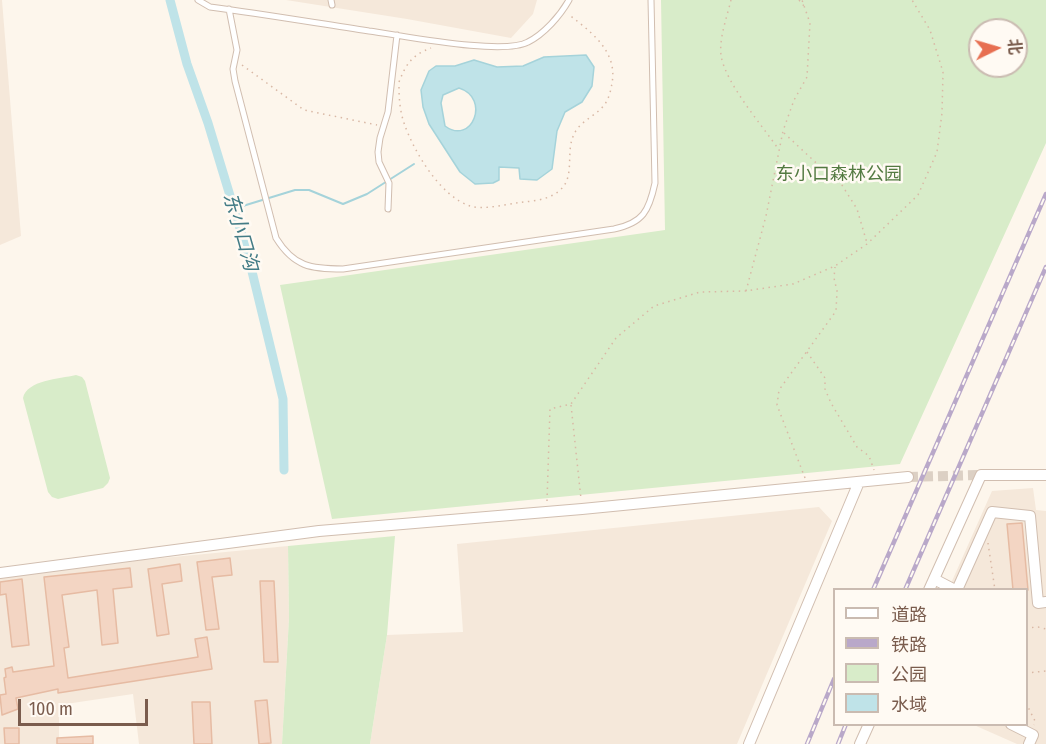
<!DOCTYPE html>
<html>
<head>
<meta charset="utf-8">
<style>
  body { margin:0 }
  #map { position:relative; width:1046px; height:744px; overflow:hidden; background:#fdf6ec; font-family:"Fira Sans Condensed","Noto Sans SC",sans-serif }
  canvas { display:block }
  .legend { position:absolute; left:833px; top:588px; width:195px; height:138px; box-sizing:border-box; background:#fffaf3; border:2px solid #cabbb1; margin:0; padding:8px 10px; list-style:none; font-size:18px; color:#7a5c4d }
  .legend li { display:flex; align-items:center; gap:12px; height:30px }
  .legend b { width:30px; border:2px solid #cabbb1 }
  .north { position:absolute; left:968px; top:18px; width:60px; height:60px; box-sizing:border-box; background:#fffaf3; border:2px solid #cabbb1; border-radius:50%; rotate:85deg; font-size:16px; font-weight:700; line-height:24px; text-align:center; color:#7a5c4d }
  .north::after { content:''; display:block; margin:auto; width:21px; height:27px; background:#e76f51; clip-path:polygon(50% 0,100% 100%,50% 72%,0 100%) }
  .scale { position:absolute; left:18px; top:699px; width:130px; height:27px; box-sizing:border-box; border:3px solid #7a5c4d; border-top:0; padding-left:8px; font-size:18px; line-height:21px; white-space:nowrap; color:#7a5c4d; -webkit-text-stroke:4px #fffaf3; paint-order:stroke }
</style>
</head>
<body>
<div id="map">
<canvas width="1046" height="744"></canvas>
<ul class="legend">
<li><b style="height:8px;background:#fff"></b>道路</li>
<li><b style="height:8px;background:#b9a8c9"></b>铁路</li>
<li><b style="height:16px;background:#d8ecc9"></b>公园</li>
<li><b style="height:16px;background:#bfe3e8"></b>水域</li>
</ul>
<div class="north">北</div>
<div class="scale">100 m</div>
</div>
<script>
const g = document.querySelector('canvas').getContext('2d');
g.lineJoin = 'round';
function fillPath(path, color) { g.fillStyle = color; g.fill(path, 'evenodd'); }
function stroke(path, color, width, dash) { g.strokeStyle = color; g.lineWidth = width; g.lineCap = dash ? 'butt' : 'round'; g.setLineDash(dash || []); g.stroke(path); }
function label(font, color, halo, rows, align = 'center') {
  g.font = font + ' "Fira Sans Condensed","Noto Sans SC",sans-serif'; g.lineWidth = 5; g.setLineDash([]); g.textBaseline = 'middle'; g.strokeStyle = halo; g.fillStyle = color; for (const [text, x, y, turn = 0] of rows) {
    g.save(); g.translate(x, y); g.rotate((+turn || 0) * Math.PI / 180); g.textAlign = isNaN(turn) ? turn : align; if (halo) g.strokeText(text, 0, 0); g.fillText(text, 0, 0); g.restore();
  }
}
const residential = new Path2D(`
  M0,0H2L21,236L0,245Z
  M286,0H537L533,14L511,38L407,19Z
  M1033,488L1036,510L1046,511V744H1017L974,725L1026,724V590H948L992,491Z
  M819,507L832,521L737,744H370L387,635L463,632L457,544Z
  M288,546L289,618L282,744H139L133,694L59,705V744H0V578L142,560Z`);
const green = new Path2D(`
  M661,0H1046V143L900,464L332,519L280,285L665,230ZM980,30H1016V66H980Z
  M76,375L82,377L85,381L110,478L108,483L103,488L58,499L52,497L48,492L23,398C27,380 59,379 76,375Z
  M395,536L387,635L370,744H282L289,618L288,546Z`);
const water = new Path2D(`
  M586,55L594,67L592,86L582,102L565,112L557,131L552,169L537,180L520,179L519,168L499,167V180L493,183L475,184L460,172L429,124L423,107L421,90L429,71L436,66H455L474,60L497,67L523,66L544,57ZM459,88C491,98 472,146 445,126L441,103L443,95Z`);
const stream = new Path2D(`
  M233,209L295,190H309L343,204L367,194L414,164`);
const canal = new Path2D(`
  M170,0L187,64L208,123L248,255L283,399L284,470`);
const building = new Path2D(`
  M1022,523L1028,590H1013L1007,524Z
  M230,558L232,575L212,577L219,629L206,630L197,562Z
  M180,564L182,581L162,584L169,634L157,636L148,569Z
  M130,568L132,587L113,589L118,643L102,645L97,590L62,595L69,647L64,648L68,678L198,657L195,639L207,637L212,669L58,693V689L16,698L18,709L2,715L0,695L6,694L4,678L6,677L5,669L12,667L13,672L54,666L44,577Z
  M22,579L29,645L12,647L6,594L0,595V582Z
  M260,581H274L278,662H264Z
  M267,700L271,743L259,744L255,701Z
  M192,702H210L212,744H194Z
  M4,728H19V744H5Z
  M93,736V744H57V738Z`);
const minorTunnel = new Path2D(`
  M908,477L981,475`);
const path = new Path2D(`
  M731,0C727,17 719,38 721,55C725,83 762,125 779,150
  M799,0L804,6
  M242,65L304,110L377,125
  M399,82C406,64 412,55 431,48
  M399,87C399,99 400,111 404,123C414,152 440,196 470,206C484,210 502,205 516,203C530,201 547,201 559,191C578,176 562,147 578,128C585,119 598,114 605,104C609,98 611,90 612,83C618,51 590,31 568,14
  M784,133L827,173L840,182L857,209L867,243
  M746,291L766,216L783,131L794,100L807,77L810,23L802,0
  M807,352L825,378V389L831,403L857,447L869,456L874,470
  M571,405L581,499
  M805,478L777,405L779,390L836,311L837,291L834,278L835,267
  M547,501L550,409L571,404L616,338L654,306L700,292L745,291L793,284L835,266L867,244L918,195L937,152L942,113L943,72L930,30L912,0
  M988,543L995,590
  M1026,628L1038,627L1046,629
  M1026,673L1046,671
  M1026,703L1035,721L1034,725`);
const service = new Path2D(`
  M198,0L210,7C263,14 316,23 369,31C401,35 502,56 528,42C544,34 560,16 569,0
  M331,0L332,5
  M229,9L237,50L233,69L235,81L276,238C294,267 311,269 343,269L614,229C643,223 649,211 655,183L651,0
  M388,209L389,183L379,162L378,152L380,138L388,112L397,35`);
const minor = new Path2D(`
  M0,573L319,531L582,509L908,477
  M934,579L955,590
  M929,590L981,475H1046
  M957,590L992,512L1030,516L1038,603L1046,602
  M1011,724L1033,735L1029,744
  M749,744L859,482
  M860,744L869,724`);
const rail = new Path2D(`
  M873,590L1046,194
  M905,590L1046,267
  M807,744L834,679
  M838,744L846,724`);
const parkNames = [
  ["东小口森林公园",839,175]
];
const waterNames = [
  ["东小口沟",240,232,74]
];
fillPath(residential, '#f5e8da');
fillPath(green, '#d8ecc9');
fillPath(water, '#bfe3e8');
stroke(water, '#a5d3da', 1.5);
stroke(stream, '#a5d3da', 2);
stroke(canal, '#bfe3e8', 9);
fillPath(building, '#f3d5c3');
stroke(building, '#e6bba3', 1.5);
stroke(minorTunnel, '#dcd0c4', 10, [10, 5]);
stroke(service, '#d1beb0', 7);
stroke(minor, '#d1beb0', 12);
stroke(path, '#d9b8a5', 1.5, [1.5, 4.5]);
stroke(service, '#fff', 5);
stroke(minor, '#fff', 10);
stroke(rail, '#b9a8c9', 4.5);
stroke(rail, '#fffaf3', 2, [7]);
label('18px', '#537a41', '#fffaf3', parkNames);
label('italic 20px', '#437c86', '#fffaf3', waterNames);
</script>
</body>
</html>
